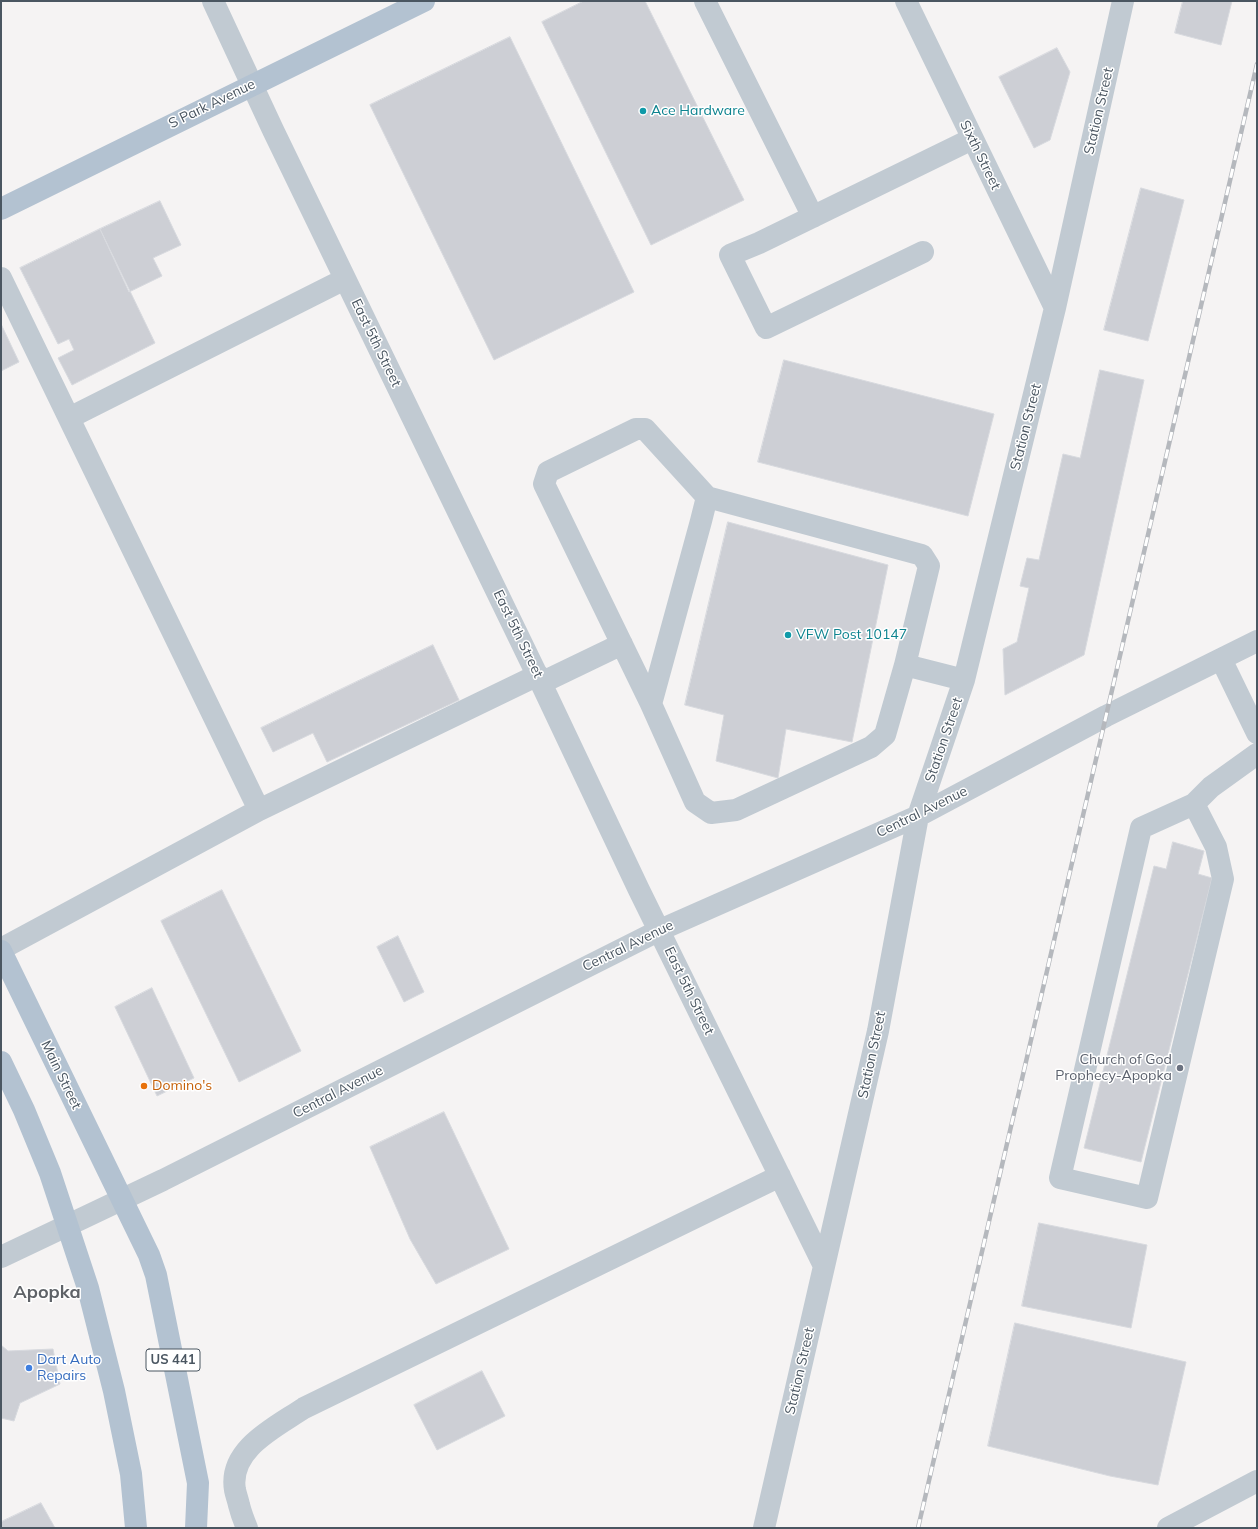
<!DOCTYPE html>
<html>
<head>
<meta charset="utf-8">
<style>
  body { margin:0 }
  #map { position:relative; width:1258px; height:1529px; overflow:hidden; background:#f5f3f3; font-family:Mulish,sans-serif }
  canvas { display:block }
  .frame { position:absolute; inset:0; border:2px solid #4a5661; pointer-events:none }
</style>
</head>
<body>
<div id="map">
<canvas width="1258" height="1529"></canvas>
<div class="frame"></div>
</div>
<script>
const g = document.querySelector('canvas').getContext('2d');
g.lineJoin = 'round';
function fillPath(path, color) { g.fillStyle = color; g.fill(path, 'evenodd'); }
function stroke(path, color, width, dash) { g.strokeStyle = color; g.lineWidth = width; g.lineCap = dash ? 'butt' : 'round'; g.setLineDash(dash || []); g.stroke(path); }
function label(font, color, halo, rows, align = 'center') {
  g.font = font + ' Mulish,sans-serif'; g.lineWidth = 3; g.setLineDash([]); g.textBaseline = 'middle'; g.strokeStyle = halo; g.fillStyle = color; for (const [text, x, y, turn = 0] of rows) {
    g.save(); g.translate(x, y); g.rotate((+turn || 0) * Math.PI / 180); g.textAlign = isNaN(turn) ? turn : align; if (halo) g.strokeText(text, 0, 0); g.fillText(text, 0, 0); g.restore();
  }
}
const building = new Path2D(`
  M584,1H645L744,200L651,245L542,22Z
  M1183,1H1232L1221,45L1175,33Z
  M510,37L634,292L494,360L370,105Z
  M1057,48L1070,72L1050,140L1034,148L999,77Z
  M1141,188L1184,200L1148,341L1104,330Z
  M160,201L181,245L153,258L162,276L129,292L100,229Z
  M100,229L155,343L72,385L58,358L74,350L69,339L58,344L20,268Z
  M1,324L19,362L1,371Z
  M784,360L994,414L968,516L758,462Z
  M1100,370L1144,380L1084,655L1005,695L1003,649L1017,642L1029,588L1020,586L1027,558L1039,560L1063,454L1080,458Z
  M728,522L888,565L852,742L786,729L778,778L716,761L724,715L685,705Z
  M433,645L459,700L327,762L313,733L273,752L261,728Z
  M1173,842L1204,851L1198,874L1212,878L1141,1162L1084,1148L1154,866L1166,869Z
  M222,890L301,1051L239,1082L161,921Z
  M398,936L424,992L404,1002L377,947Z
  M152,988L194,1078L157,1096L115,1007Z
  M444,1112L509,1249L436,1284L410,1239L370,1147Z
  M1039,1223L1147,1245L1131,1328L1022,1306Z
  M1015,1323L1186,1362L1158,1485L1110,1476L988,1446Z
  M1,1345L8,1351L53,1349L60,1384L20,1403L14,1421L1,1418Z
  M482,1371L505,1416L437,1450L414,1405Z
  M41,1503L55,1528H1V1522Z`);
const minor = new Path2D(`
  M213,1L273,130L541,683L639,890L824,1266
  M705,1L813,217
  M906,1L1055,308
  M923,252L766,328L730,255L759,243L972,139
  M1,278L259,810
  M69,418L345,279
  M707,497L922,555L929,566L905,665L885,735L871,747L736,810L711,813L695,802L651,704L701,521Z
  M1221,659L1257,733
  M905,665L964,680
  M541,683L622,644
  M651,704L544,484L548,472L636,429H645L707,497
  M1194,804L1216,847L1223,879L1147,1198L1060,1178L1141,828L1194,804L1211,787L1257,754
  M1,949L259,810L538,675
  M1,1257L163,1180L660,930L918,816L1106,716L1257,641
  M247,1528C244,1521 241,1513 239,1505C238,1500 236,1495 235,1490C228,1449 276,1427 304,1408L780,1176
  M764,1528L878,1031L918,816L964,680L1055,308L1123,1
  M1168,1528L1257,1481`);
const major = new Path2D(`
  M1,209L424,1
  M1,951L149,1255L156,1275L198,1483L196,1528
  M1,1062L24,1110L50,1173L88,1288L114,1391L131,1474L136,1528`);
const rail = new Path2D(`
  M918,1528L1257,64`);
const markers = [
  [643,111,4,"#0f9aa8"],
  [788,635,4,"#0f9aa8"],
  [1180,1068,4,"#6b7280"],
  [144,1086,4,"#e8710a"],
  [29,1368,4,"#3f7fe0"]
];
const shields = [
  [173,1360,54]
];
const shieldNames = [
  ["US 441",173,1360]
];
const streetNames = [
  ["S Park Avenue",212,104,-26],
  ["Station Street",1099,111,-77],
  ["Sixth Street",980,155,64],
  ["East 5th Street",376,343,64],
  ["Station Street",1026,427,-76],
  ["East 5th Street",518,634,64],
  ["Station Street",944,740,-71],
  ["Central Avenue",922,812,-26],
  ["Central Avenue",628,946,-26],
  ["East 5th Street",689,991,64],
  ["Station Street",872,1055,-78],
  ["Main Street",61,1075,64],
  ["Central Avenue",338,1092,-27],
  ["Station Street",800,1371,-77]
];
const cultureNames = [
  ["Ace Hardware",651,111],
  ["VFW Post 10147",796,635]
];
const worshipNames = [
  ["Church of God",1172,1060],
  ["Prophecy-Apopka",1172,1076]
];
const foodNames = [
  ["Domino's",152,1086]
];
const shopNames = [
  ["Dart Auto",37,1360],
  ["Repairs",37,1376]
];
const districtNames = [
  ["Apopka",47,1293]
];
fillPath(building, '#cdcfd5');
stroke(building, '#d7d9de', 1);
stroke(minor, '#c1cad2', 22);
stroke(major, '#b3c2d1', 22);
stroke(rail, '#b5b8bd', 4.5);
stroke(rail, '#fff', 3, [9]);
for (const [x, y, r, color] of markers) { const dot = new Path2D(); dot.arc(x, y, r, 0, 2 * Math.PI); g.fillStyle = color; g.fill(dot); stroke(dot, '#fff', 1.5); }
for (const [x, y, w] of shields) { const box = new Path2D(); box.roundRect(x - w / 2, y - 11, w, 22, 3); g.fillStyle = '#fff'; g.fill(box); stroke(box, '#4a5661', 1); }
label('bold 13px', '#4a5661', null, shieldNames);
label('14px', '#4a5661', '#fff', streetNames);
label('14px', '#0d838f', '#fff', cultureNames, 'left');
label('14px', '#5b616d', '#fff', worshipNames, 'right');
label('14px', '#c56008', '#fff', foodNames, 'left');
label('14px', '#366cbe', '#fff', shopNames, 'left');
label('bold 18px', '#5f6368', '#fff', districtNames);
</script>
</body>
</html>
